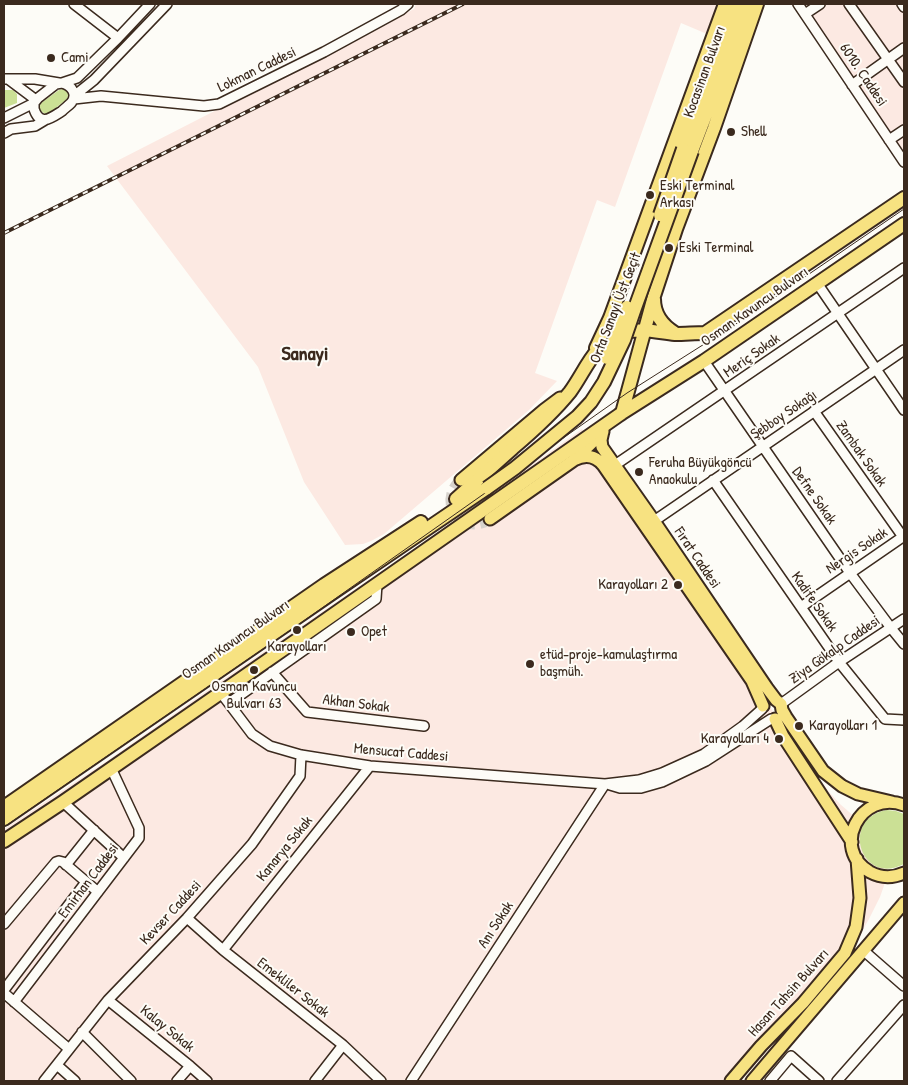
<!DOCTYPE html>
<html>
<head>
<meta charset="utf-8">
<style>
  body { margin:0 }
  #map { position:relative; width:908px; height:1085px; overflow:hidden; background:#fdfcf7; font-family:"Patrick Hand",sans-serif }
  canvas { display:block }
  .frame { position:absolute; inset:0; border:5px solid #3b2a1e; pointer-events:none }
</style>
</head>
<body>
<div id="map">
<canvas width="908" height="1085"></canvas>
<div class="frame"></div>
</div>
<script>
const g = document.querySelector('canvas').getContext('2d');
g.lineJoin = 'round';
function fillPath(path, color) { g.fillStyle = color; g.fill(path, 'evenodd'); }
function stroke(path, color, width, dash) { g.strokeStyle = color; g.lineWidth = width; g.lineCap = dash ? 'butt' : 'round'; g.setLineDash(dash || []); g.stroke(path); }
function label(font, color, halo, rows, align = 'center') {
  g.font = font + ' "Patrick Hand",sans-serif'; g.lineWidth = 4; g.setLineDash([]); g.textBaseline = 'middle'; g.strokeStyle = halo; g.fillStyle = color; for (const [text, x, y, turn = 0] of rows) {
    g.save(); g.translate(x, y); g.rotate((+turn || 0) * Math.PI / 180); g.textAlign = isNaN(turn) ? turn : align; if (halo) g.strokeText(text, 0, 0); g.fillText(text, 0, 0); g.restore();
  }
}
const built = new Path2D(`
  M416,4H718L707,34L681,23L615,207L597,200L535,373L557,381L529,410L384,534L371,541L363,544L345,545L304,482L258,367L107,166L414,9Z
  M799,4H904V163Z
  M582,429L754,674L772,710L812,769L830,793L840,804L864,825L889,861L886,880L880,897L869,919L853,947L807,1005L741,1081H4V829L107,761L218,683L414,549Z`);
const green = new Path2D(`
  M62,89C68,90 70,95 66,100L49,113L45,114L41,111L39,107L41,103L59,90Z
  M4,90H13L17,94V103L4,108Z
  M887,810L896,811L904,814V864C861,887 839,818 887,810Z`);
const majorTunnel = new Path2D(`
  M461,480C436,502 462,537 490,519`);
const minor = new Path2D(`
  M74,4L118,38
  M798,4L904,162
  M849,4L904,82
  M902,4L904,7
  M805,14L820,4
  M4,79H35L59,83
  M8,79L36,100
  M62,83L77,78L118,38L150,4
  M62,83C72,85 78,95 71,103C68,106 65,108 62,111C51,118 40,127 34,109V103L38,98L56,84Z
  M852,85L904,48
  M74,96L94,80L167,4
  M74,99L101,96L204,106L219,104L324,52L401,10L408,4
  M4,118L34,103
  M4,133L11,129L35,126L45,120
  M889,140L904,130
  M817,283L904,410
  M704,361L850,573L891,628L904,644
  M814,411L903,537
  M615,465L904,268
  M713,480L839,662L885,719L904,720
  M654,521L904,350
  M801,607L904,536
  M272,672L307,712L424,726
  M221,693L252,734L270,746L301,755L370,766L605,784L639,780L662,773L704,754L743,726L762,709
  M229,703L376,599L377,584
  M781,704L839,662L904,619
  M610,785L620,788H641L662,782L706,761L771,719
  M63,802L124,858
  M66,865L94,830
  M187,918L223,950L343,1045L381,1081
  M4,924L56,862L59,861L63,862L98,892
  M223,950L370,766
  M864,951L904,986
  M4,990L86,882
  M4,993L69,1049
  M108,1000L190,1066L207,1081
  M14,1002L139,838V828L111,768
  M82,1032L131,1081
  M57,1065L75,1081
  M44,1081L108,1000L187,918L252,844L300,776L301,755
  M177,1081L190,1066
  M315,1081L343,1045
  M411,1081L605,784
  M770,1081L791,1056L819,1081
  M837,1081L904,1005`);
const major = new Path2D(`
  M603,431L601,440L602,447L654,521L767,688L776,700L781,704L782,710L786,717L823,771L842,786L858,794L892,802
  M574,460C585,454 595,455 603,465L752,681L763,706
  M461,480L544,410L560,398
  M490,519L574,460L603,432
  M775,719L783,736L852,842
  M904,805C860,789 830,849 870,872C881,878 893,878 904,873
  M731,1081L761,1046L803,1003L845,953L856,927L860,898L857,859
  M752,1081L904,903`);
const highway = new Path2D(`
  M683,149L737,4
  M692,151L713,96L747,4
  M654,299C654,314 662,325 675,333
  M596,348L610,318L725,4
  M619,415L622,413L654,296L676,229L714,128L757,4
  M456,499C475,482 494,465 513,448C533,431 553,413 570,392C586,370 594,343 622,333C641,327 656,332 675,334C685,334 695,333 705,333L904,198
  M4,807L324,585L421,522
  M4,819L331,594L487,488
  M4,841L63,802L307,633L622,413L704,361L904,224`);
const tram = new Path2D(`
  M4,827L295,627L627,393L739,322L904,209`);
const rail = new Path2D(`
  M4,233L463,4`);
const highwayBridge = new Path2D(`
  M660,215L683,149
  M607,358L627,307
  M487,488L515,468L577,417L591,402L604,382L624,340L635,308L692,151`);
const markers = [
  [51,58,5,"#3b2a1e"],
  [731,132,5,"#3b2a1e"],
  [650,195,5,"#3b2a1e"],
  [669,248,5,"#3b2a1e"],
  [639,472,5,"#3b2a1e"],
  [678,585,5,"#3b2a1e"],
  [297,630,5,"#3b2a1e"],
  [351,632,5,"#3b2a1e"],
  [530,664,5,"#3b2a1e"],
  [254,670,5,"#3b2a1e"],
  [799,726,5,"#3b2a1e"],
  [779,739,5,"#3b2a1e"]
];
const poiNames = [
  ["Cami",61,58],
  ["Shell",741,132],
  ["Eski Terminal",660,186],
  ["Arkası",660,203],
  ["Eski Terminal",679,248],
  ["Feruha Büyükgöncü",649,463],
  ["Anaokulu",649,480],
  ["Karayolları 2",668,585,"right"],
  ["Opet",361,632],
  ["Karayolları",297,647,"center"],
  ["etüd-proje-kamulaştırma",540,655],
  ["başmüh.",540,672],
  ["Osman Kavuncu",254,687,"center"],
  ["Bulvarı 63",254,704,"center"],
  ["Karayolları 1",809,726],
  ["Karayolları 4",769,739,"right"]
];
const streetNames = [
  ["Lokman Caddesi",257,70,-26],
  ["Kocasinan Bulvarı",705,72,-70],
  ["6010. Caddesi",863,75,56],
  ["Osman Kavuncu Bulvarı",755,307,-35],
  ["Orta Sanayi Üst Geçit",616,308,-69],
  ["Meriç Sokak",752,356,-35],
  ["Şebboy Sokağı",784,415,-34],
  ["Zambak Sokak",861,454,55],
  ["Defne Sokak",814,496,55],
  ["Nergis Sokak",857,551,-34],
  ["Fırat Caddesi",697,558,56],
  ["Kadife Sokak",814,602,55],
  ["Osman Kavuncu Bulvarı",236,640,-35],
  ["Ziya Gökalp Caddesi",835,650,-35],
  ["Akhan Sokak",356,704,7],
  ["Mensucat Caddesi",401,753,5],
  ["Kanarya Sokak",285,849,-51],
  ["Emirhan Caddesi",89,881,-53],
  ["Kevser Caddesi",171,913,-47],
  ["Anı Sokak",496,925,-57],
  ["Emekliler Sokak",293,988,38],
  ["Hasan Tahsin Bulvarı",789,993,-48],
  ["Kalay Sokak",167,1029,39]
];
const districtNames = [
  ["Sanayi",305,355]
];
fillPath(built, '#fce9e2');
fillPath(green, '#cbe095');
stroke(majorTunnel, '#d6d2cc', 11, [11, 5.5]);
stroke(minor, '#3b2a1e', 12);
stroke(major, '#3b2a1e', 15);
stroke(highway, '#3b2a1e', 16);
stroke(minor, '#fdfcf7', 9);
stroke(major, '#f7e281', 11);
stroke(highway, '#f7e281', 12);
stroke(tram, '#3b2a1e', 1);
stroke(rail, '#3b2a1e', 4);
stroke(rail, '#fdfcf7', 2, [5.5]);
stroke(highwayBridge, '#3b2a1e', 16, []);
stroke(highwayBridge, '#f7e281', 12);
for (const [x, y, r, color] of markers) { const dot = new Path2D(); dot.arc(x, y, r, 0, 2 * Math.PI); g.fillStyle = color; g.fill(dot); stroke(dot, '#fdfcf7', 2); }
label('15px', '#3b2a1e', '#fdfcf7', poiNames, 'left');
label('15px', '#3b2a1e', '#fdfcf7', streetNames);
label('bold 20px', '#3b2a1e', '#fdfcf7', districtNames);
</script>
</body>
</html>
